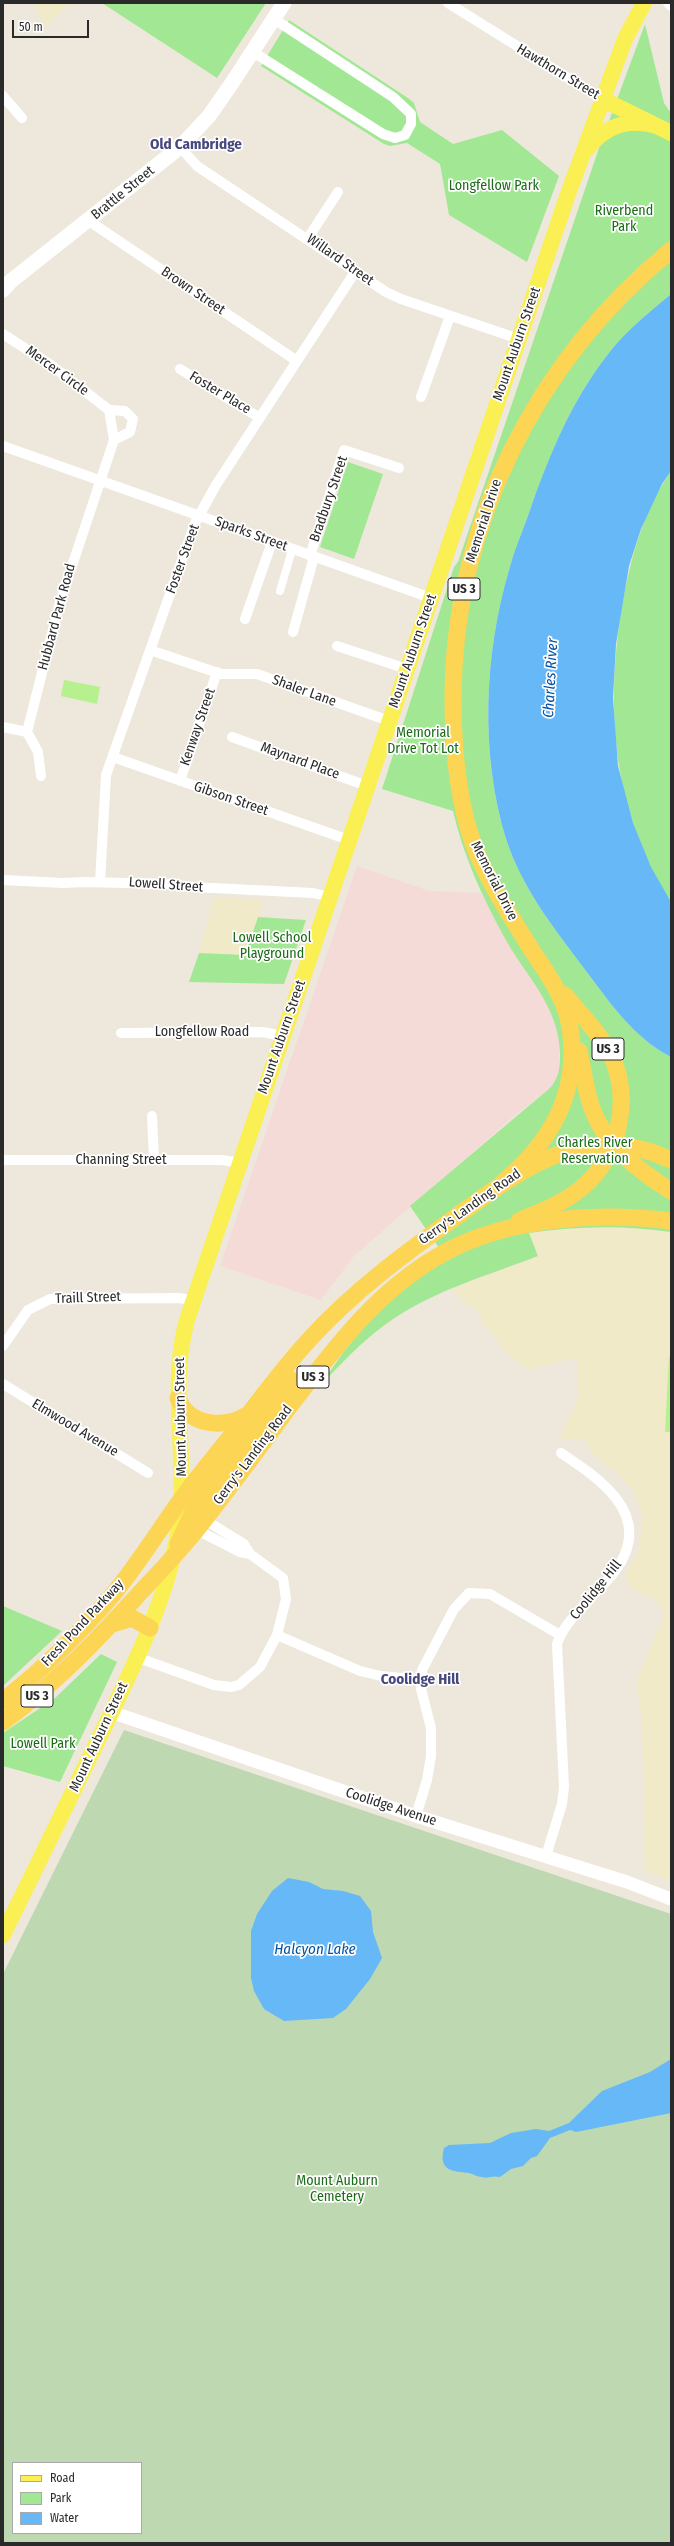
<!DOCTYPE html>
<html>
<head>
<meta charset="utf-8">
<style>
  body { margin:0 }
  #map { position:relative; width:674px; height:2546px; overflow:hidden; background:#ede8db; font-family:"Fira Sans Condensed",sans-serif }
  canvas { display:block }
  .frame { position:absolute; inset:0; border:4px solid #2a2a2a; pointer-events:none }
  .legend { position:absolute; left:12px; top:2462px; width:130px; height:72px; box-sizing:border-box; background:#fff; border:1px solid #aaa; margin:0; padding:5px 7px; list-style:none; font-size:12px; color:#2a2a2a }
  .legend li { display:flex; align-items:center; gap:8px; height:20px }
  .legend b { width:20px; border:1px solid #aaa }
  .scale { position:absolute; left:12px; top:20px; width:77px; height:18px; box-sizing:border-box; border:2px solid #2a2a2a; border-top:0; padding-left:5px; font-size:12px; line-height:14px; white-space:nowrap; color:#2a2a2a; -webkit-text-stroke:3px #fff; paint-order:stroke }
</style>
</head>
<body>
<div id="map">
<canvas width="674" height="2546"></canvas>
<div class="frame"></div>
<ul class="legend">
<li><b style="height:5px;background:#faef53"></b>Road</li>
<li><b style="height:11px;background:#a2e894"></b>Park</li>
<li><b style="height:11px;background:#67b8f6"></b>Water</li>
</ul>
<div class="scale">50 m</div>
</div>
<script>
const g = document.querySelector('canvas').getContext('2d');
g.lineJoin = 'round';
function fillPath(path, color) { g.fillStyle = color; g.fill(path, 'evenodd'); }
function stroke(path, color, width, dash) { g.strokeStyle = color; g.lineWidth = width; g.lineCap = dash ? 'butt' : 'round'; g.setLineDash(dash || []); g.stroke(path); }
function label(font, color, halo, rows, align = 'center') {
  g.font = font + ' "Fira Sans Condensed",sans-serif'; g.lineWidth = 3.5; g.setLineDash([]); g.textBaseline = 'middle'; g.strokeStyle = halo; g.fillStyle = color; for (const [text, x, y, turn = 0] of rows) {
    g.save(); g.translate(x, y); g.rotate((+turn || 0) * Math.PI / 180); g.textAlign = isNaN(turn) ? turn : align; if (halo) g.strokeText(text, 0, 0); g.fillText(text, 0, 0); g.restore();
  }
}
const education = new Path2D(`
  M34,3H69L46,28Z
  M214,897L261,900L260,918H258L245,955L199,953Z
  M581,1227H624L671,1232V1881L645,1871L642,1724L636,1681L665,1613L654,1599L630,1588L625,1577L639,1548L642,1520L640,1507L633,1490L618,1474L595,1457L585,1440L559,1439L575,1406L578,1391L577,1357L529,1370L509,1355L480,1320L482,1318L471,1304L469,1307L452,1289L538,1256L529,1233Z`);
const medical = new Path2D(`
  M357,866L429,891L482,893L504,936L544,996L555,1019L560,1037L559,1067L557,1079L550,1088L512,1118L354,1256L321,1300L220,1266Z`);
const green = new Path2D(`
  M102,3H266L217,78Z
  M289,20L408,98L414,103L420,122L453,144L502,130L559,176L527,262L449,215L440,164L407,143L390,146L384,144L261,66Z
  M645,24L664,103L671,113V294C647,314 623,333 605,358C571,403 551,451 532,504C525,526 515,547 509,570C484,655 480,754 506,839C522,888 553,927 583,967C609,1001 632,1037 671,1057V1232C623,1225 577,1226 529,1233L538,1256C487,1276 431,1291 386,1324C361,1342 341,1364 320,1386L342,1354L382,1304L446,1258L410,1206L550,1088C559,1078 560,1067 560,1054C559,1005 525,976 503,935C482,896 463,855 453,811L382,789L454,567L458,562L599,148Z
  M348,462L383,474L354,559L320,547Z
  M671,471V902C614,816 605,712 621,613C629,563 642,513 671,471Z
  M258,917L306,920L284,984L189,982L199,953L245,955Z
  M3,1606L62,1631L3,1686Z
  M101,1654L117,1662L60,1782L3,1766V1733L55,1698Z`);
const cemetery = new Path2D(`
  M124,1730L671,1914V2543H3V1974ZM13,2463H141V2533H13Z`);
const pitch = new Path2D(`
  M64,680L100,687L97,704L61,696Z
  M669,1357H671V1432H665Z`);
const water = new Path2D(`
  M671,294V471L662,484L641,529L629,566L616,644L613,698L618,766L633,823L651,867L671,902V1057C632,1037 609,1001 583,967C553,927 522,888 506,839C480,754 484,655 509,570C515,547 525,526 532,504C551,451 571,403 605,358C623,333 647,314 671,294Z
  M288,1878L309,1882L323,1889L343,1891L360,1896L371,1911L373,1932L382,1958L370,1979L346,2009L333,2018L284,2021L264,2009L254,1991L251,1978V1931L257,1914L272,1891Z
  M671,2059V2113L576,2132L570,2130L550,2138L537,2156L531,2158L523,2166L511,2169L500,2177C492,2175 488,2179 482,2177C477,2177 474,2174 469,2173C452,2171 438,2171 444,2148L449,2145L490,2143L511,2133L536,2129L549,2131L569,2123L602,2091L650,2072Z`);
const pedestrian = new Path2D(`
  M280,591L292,550`);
const minor = new Path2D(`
  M448,3L602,99
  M668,3L671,6
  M253,52L383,134L395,138L405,135L411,124V114L393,97L274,19
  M3,96L22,118
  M180,147L197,166L386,292L401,299L519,339
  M89,221L297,361
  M308,238L338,192
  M3,334L51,365L109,410L114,440L60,602L27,732L3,727
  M180,369L260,418
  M421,397L450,316
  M109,410L125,411L133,419L130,432L114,440
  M3,446L431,598
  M310,556L344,450L399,468
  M245,619L272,542
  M293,632L314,557
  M337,646L407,669
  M150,650L221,674H257L389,721
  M27,732L38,752L41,776
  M232,737L367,786
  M113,757L349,840
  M180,781L217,672
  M3,880L63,883L85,882L172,884L193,887L313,893L330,897
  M100,882L106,775L195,523L216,485L355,272
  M121,1033L263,1032L282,1036
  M152,1116L154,1159
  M3,1160H222L240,1163
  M3,1346L28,1310L50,1299L179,1298L193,1300
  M3,1384L148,1473
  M205,1520L244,1544L250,1554
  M277,1635L360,1671L381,1676L421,1680
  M136,1657L214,1685L231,1687L239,1685L260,1667L277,1635L286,1599L283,1578L250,1554L240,1552L197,1530
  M416,1816L427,1780L431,1756V1728L421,1689L422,1670L454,1609L469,1593L490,1594L560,1635
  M546,1856L562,1804L564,1787L557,1644C563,1626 577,1613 589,1600C600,1588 613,1576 621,1562C650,1511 597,1477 561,1453`);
const tertiary = new Path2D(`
  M111,1712L416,1816L627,1882L671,1899`);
const secondary = new Path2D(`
  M3,290L11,281L180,147L209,116L232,83L284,3`);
const primary = new Path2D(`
  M602,99L671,133
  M587,149C606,125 628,118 657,126
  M3,1935C37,1866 71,1797 104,1728C133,1667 164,1606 177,1539C191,1466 167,1392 187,1320L568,194L625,39L644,3`);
const trunk = new Path2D(`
  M579,1051C583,1068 585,1086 590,1102C602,1143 636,1169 671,1191
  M502,1183C551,1143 580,1091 570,1027C566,1000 548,974 533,952C512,918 489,884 474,846C457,799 453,749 453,700C453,525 536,361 671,250
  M519,1221C539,1212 562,1204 579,1190C619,1159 633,1099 610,1053C599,1032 580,1014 565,995
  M178,1398C188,1426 225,1429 247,1415
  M178,1544L196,1506L290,1379
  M112,1624L132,1618L150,1628
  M3,1701C42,1670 78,1635 111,1597C136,1567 157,1533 180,1501C200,1473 223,1446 245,1419C265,1393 285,1366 308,1341C354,1290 408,1251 464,1211C528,1164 590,1121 671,1160
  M3,1722C54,1685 96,1641 138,1595C161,1570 185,1546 205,1519C235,1481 264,1441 293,1402C336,1346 379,1289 442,1254C507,1217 599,1212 671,1221`);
const shields = [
  [464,589,32],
  [608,1049,32],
  [313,1377,32],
  [37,1696,32]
];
const shieldNames = [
  ["US 3",464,589],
  ["US 3",608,1049],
  ["US 3",313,1377],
  ["US 3",37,1696]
];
const streetNames = [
  ["Hawthorn Street",558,72,31],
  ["Brattle Street",123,193,-39],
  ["Willard Street",340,260,35],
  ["Brown Street",193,291,34],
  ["Mount Auburn Street",517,344,-71],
  ["Mercer Circle",57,371,36],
  ["Foster Place",220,393,31],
  ["Bradbury Street",329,499,-71],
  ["Memorial Drive",484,521,-72],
  ["Sparks Street",251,534,20],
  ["Foster Street",183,559,-70],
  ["Hubbard Park Road",57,617,-75],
  ["Mount Auburn Street",413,651,-71],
  ["Shaler Lane",304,691,20],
  ["Kenway Street",198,727,-71],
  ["Maynard Place",300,761,20],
  ["Gibson Street",231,799,19],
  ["Memorial Drive",494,881,63],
  ["Lowell Street",166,885,4],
  ["Longfellow Road",202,1032],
  ["Mount Auburn Street",282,1037,-71],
  ["Channing Street",121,1160],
  ["Gerry's Landing Road",470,1207,-35],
  ["Traill Street",88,1298,-2],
  ["Mount Auburn Street",181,1417,-91],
  ["Elmwood Avenue",75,1428,31],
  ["Gerry's Landing Road",253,1455,-53],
  ["Coolidge Hill",596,1590,-51],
  ["Fresh Pond Parkway",83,1623,-47],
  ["Mount Auburn Street",99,1737,-65],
  ["Coolidge Avenue",391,1807,18]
];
const parkNames = [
  ["Longfellow Park",494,186],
  ["Riverbend",624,211],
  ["Park",624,227],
  ["Memorial",423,733],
  ["Drive Tot Lot",423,749],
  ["Lowell School",272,938],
  ["Playground",272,954],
  ["Charles River",595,1143],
  ["Reservation",595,1159],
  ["Lowell Park",43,1744],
  ["Mount Auburn",337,2181],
  ["Cemetery",337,2197]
];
const neighbourhoodNames = [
  ["Old Cambridge",196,145],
  ["Coolidge Hill",420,1680]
];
const waterNames = [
  ["Charles River",551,678,-87],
  ["Halcyon Lake",315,1950]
];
fillPath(education, '#f0eac9');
fillPath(medical, '#f5dbd8');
fillPath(green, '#a2e894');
fillPath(cemetery, '#bed8b1');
fillPath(pitch, '#b6f08f');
fillPath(water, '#67b8f6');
stroke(pedestrian, '#fff', 8);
stroke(minor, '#fff', 10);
stroke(tertiary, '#fff', 13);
stroke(secondary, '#fff', 15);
stroke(primary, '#faef53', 16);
stroke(trunk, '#fcd554', 17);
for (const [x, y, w] of shields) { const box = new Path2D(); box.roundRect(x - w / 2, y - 11, w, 22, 3); g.fillStyle = '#fff'; g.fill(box); stroke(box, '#2a2a2a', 1); }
label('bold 13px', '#2a2a2a', null, shieldNames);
label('14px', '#2a2a2a', '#fff', streetNames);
label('14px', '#196c15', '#fff', parkNames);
label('bold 15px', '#47487e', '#fff', neighbourhoodNames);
label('italic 15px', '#0452a4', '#fff', waterNames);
</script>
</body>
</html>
